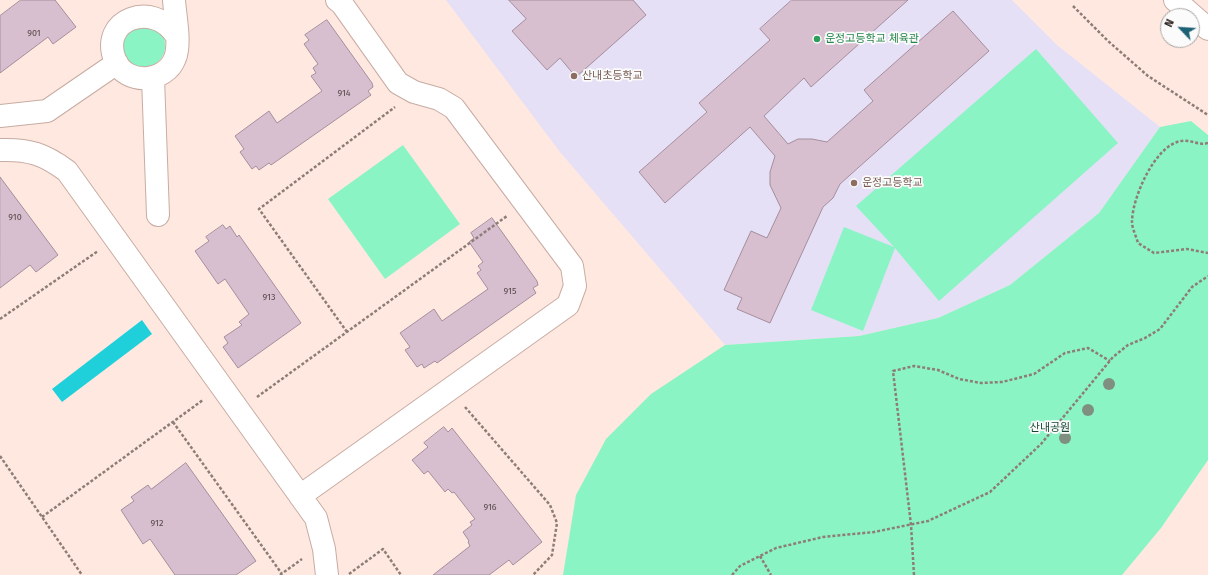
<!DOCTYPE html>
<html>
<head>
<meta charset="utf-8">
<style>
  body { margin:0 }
  #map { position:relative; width:1208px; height:575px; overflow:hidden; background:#ffe8e0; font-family:"Fira Sans",sans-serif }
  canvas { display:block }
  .north { position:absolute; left:1160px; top:8px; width:40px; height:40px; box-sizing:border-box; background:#fbfbfb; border:1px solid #a9a4a3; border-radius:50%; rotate:295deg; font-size:11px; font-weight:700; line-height:16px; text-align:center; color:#2d221f }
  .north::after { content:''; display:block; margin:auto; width:14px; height:18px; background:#1d6174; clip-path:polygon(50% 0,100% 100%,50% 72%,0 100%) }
</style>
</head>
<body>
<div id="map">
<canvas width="1208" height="575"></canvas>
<div class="north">N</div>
</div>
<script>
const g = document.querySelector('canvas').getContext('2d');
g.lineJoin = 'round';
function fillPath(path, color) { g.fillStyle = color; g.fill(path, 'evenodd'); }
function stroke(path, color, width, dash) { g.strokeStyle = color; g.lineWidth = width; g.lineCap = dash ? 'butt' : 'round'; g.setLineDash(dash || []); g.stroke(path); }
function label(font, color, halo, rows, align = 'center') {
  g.font = font + ' "Fira Sans","Noto Sans KR",sans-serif'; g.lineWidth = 3.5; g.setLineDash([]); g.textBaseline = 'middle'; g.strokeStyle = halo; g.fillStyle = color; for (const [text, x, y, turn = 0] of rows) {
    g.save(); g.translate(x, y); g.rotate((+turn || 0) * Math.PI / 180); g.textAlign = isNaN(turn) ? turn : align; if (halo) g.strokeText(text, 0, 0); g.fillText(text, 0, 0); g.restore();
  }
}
const education = new Path2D(`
  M446,0H1012L1057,45L1160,127L1099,213L1010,285L938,318L859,336L725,345L560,152Z`);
const green = new Path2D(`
  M145,24L163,34C176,72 124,78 123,47C122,42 125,37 127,32Z
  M1036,49L1118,143L939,301L895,248L863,331L811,310L844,227L894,247L856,206Z
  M1191,121L1208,135V460L1161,528L1122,575H563L576,495L606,439L651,394L725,345L859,336L938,318L1010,285L1099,213L1160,127Z
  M403,145L460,224L385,279L328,199Z`);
const water = new Path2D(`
  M142,320L152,334L62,402L52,389Z`);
const building = new Path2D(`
  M21,0H55L76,27L53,44L48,37L0,73V16Z
  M509,0H633L646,15L576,77L560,58L547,70L512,31L526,19Z
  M792,0H908L811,87L804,78L764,116L788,144L798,139H812L827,142L873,101L864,90L953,11L989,51L840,184L833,198L823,207L770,323L737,309L742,298L724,290L751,231L767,238L781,208L770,185V172L775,156L750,127L665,203L639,172L707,112L699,103L770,40L760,29Z
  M327,20L372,83L373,87L368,91L371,95L271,165L269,163L259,170L256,166L252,169L240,152L244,149L235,136L269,111L277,123L322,91L311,76L316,73L313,68L318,64L304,44L309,40L305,35Z
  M0,177L58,255L36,272L30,265L0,288Z
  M492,218L537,281L538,285L533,288L536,293L437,363L435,361L424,368L422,364L417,367L405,350L410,347L400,333L434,309L442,321L488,289L477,273L481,270L478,266L483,262L469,242L474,238L471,233Z
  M223,225L226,229L230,226L237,237L239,235L301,323L238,368L223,347L228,343L224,337L242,325L239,322L249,314L225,279L218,284L195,251L209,241L206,237Z
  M444,427L448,432L452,428L542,542L513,565L509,560L489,575H433L470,546L468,542L469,541L463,532L472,525L470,522L475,519L454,492L452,493L448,489L445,492L428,471L424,474L412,460L428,447L424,443Z
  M186,463L256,561L236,575H175L150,539L143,544L121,510L134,501L131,497L148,485L151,489Z`);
const path = new Path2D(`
  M1073,6L1108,41L1148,76L1208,115
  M1208,143C1199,146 1190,139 1181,141C1155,145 1132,198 1132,222C1132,228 1136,236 1138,243L1154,253L1187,249L1208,253
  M0,319L98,251
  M347,332L259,209L395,107
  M257,397L507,216
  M465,407L550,505L557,523L552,555L533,575
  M173,422L282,574
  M0,456L82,575
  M42,517L203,400
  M760,556L771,575
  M349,574L383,549L401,575
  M280,575L302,559
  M732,575L740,566L776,548L823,537L874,532L928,521L990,492L1041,444L1113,357L1128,345L1145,338L1160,329L1192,287L1208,276
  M914,575L911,525L893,371L914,366L938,370L959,379L981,383L1002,382L1034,374L1065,353L1088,348L1110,361`);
const minor = new Path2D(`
  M174,0C175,16 181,43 175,58C166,83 126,86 115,60C99,19 153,0 176,35
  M1175,0L1208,29
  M153,78L158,215
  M0,116L47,111L117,63
  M0,150C29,149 44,154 67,171L316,518L324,549L327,575
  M300,496L568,305L575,286L572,266L454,108L439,99L414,92L398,83L342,4L337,0`);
const trees = [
  [1109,384],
  [1088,410],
  [1065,438]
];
const markers = [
  [817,39,4,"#2e9e5b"],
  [574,76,4,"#8d6e63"],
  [854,183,4,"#8d6e63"]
];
const numberNames = [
  ["901",34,33],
  ["914",344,93],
  ["910",15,217],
  ["915",510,291],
  ["913",269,297],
  ["916",490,507],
  ["912",157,523]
];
const leisureNames = [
  ["운정고등학교 체육관",825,39]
];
const educationNames = [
  ["산내초등학교",582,76],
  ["운정고등학교",862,183]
];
const parkNames = [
  ["산내공원",1050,428]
];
fillPath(education, '#e5e0f6');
fillPath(green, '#8af4c4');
fillPath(water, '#1fd0da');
fillPath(building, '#d7bfcf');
stroke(building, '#a58e9d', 1);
stroke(minor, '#c7aca3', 24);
stroke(path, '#8d7d77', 2.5, [3, 2]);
stroke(minor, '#fff', 22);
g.fillStyle = '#7f9081';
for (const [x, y] of trees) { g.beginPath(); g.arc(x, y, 6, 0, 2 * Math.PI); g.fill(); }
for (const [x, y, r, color] of markers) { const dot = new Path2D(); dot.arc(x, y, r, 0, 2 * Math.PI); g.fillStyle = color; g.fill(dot); stroke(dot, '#fbfbfb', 1.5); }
label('9px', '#58494b', null, numberNames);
label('11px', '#27864d', '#fbfbfb', leisureNames, 'left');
label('11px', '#785e54', '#fbfbfb', educationNames, 'left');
label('11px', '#174834', '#fbfbfb', parkNames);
</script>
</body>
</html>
